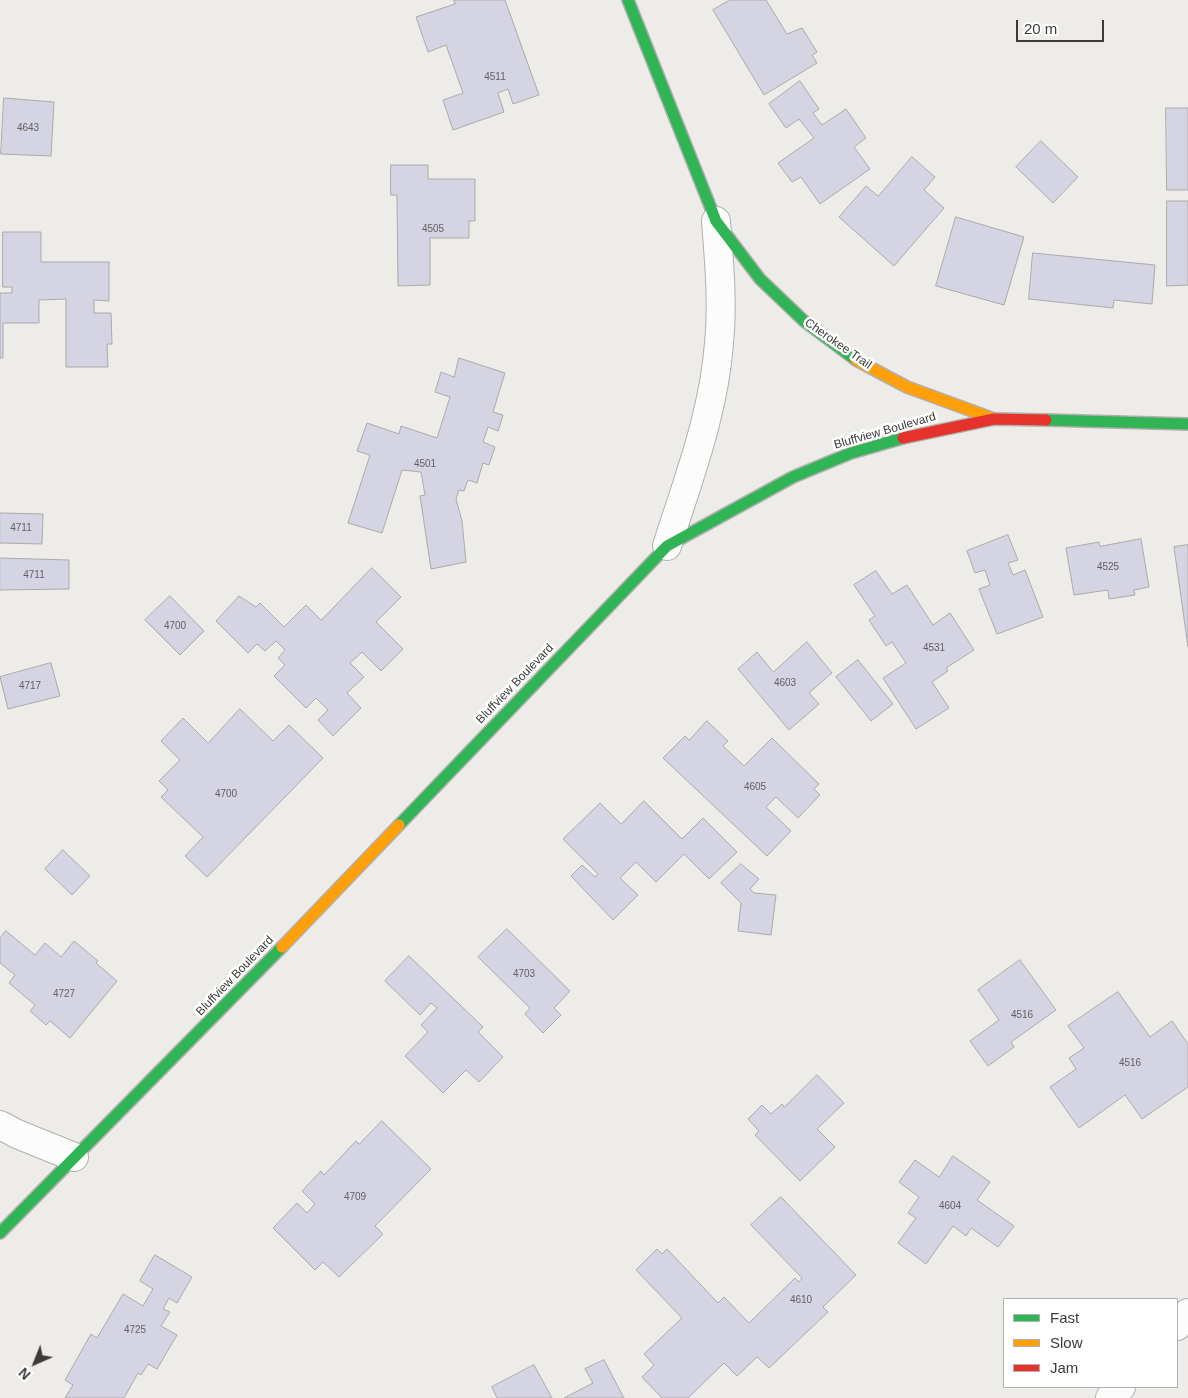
<!DOCTYPE html>
<html>
<head>
<meta charset="utf-8">
<style>
  body { margin:0 }
  #map { position:relative; width:1188px; height:1398px; overflow:hidden; background:#eeece9; font-family:Helvetica,sans-serif }
  canvas { display:block }
  .legend { position:absolute; left:1003px; top:1298px; width:175px; height:90px; box-sizing:border-box; background:#fff; border:1px solid #b1b1b0; margin:0; padding:6px 9px; list-style:none; font-size:15px; color:#3c3b39 }
  .legend li { display:flex; align-items:center; gap:10px; height:25px }
  .legend b { width:25px; border:1px solid #b1b1b0 }
  .north { position:absolute; left:10px; top:1338px; width:50px; height:50px; -webkit-text-stroke:4px #fff; paint-order:stroke; rotate:224deg; font-size:14px; font-weight:700; line-height:20px; text-align:center; color:#3c3b39 }
  .north::after { content:''; display:block; margin:auto; width:18px; height:22px; background:#3c3b39; clip-path:polygon(50% 0,100% 100%,50% 72%,0 100%) }
  .scale { position:absolute; left:1016px; top:20px; width:88px; height:22px; box-sizing:border-box; border:2px solid #3c3b39; border-top:0; padding-left:6px; font-size:15px; line-height:18px; white-space:nowrap; color:#3c3b39; -webkit-text-stroke:4px #fff; paint-order:stroke }
</style>
</head>
<body>
<div id="map">
<canvas width="1188" height="1398"></canvas>
<ul class="legend">
<li><b style="height:6px;background:#30b455"></b>Fast</li>
<li><b style="height:6px;background:#ff9f0a"></b>Slow</li>
<li><b style="height:6px;background:#e5322d"></b>Jam</li>
</ul>
<div class="north">N</div>
<div class="scale">20 m</div>
</div>
<script>
const g = document.querySelector('canvas').getContext('2d');
g.lineJoin = 'round';
function fillPath(path, color) { g.fillStyle = color; g.fill(path, 'evenodd'); }
function stroke(path, color, width, dash) { g.strokeStyle = color; g.lineWidth = width; g.lineCap = dash ? 'butt' : 'round'; g.setLineDash(dash || []); g.stroke(path); }
function label(font, color, halo, rows, align = 'center') {
  g.font = font + ' Helvetica,sans-serif'; g.lineWidth = 5; g.setLineDash([]); g.textBaseline = 'middle'; g.strokeStyle = halo; g.fillStyle = color; for (const [text, x, y, turn = 0] of rows) {
    g.save(); g.translate(x, y); g.rotate((+turn || 0) * Math.PI / 180); g.textAlign = isNaN(turn) ? turn : align; if (halo) g.strokeText(text, 0, 0); g.fillText(text, 0, 0); g.restore();
  }
}
const building = new Path2D(`
  M454,0H505L539,95L513,104L508,89L498,93L504,112L453,130L443,100L463,93L446,45L428,52L416,17L455,4Z
  M730,0H766L787,34L802,28L817,52L812,55L817,63L764,95L713,10Z
  M800,81L819,109L813,113L822,125L846,109L866,138L854,147L870,169L820,204L801,177L792,182L778,163L814,138L799,119L786,128L769,104Z
  M4,98L54,102L51,156L1,154Z
  M1166,108H1188V190H1167Z
  M1041,141L1078,177L1053,203L1016,167Z
  M912,157L935,177L924,190L944,208L894,266L839,217L866,186L878,196Z
  M391,165H428V179H475V221H469V238H430V285L398,286L397,195H391Z
  M1167,201H1188V285L1167,286Z
  M956,217L1024,237L1004,305L936,286Z
  M3,232H41V262H109V301L94,300V313H111L112,344H107L108,367H66V299L39,300V323H3V358H0V293H12V287H3Z
  M1033,253L1155,265L1152,304L1114,300L1113,308L1029,299Z
  M459,358L505,373L493,412L503,415L498,431L488,427L483,442L495,447L489,465L483,463L477,483L468,480L464,491L459,490L456,499L462,521L466,562L431,569L420,496L425,495L421,472L402,470L382,533L348,523L370,455L357,451L367,423L399,434L401,426L437,438L450,397L435,392L441,372L454,377Z
  M0,513L43,514L42,544L0,543Z
  M1008,535L1018,560L1008,563L1013,575L1025,570L1043,617L997,634L979,589L990,585L985,570L975,573L967,551Z
  M1141,539L1149,587L1134,590L1135,595L1109,599L1108,590L1074,595L1066,548L1099,542L1100,546Z
  M1188,545V647L1174,547Z
  M0,558L69,560V589L0,590Z
  M372,568L401,597L376,622L403,649L381,671L362,652L350,663L364,677L347,693L361,708L333,736L318,720L328,710L316,698L306,708L274,676L285,665L278,658L285,650L276,641L265,651L257,644L248,653L216,621L239,596L256,607L260,603L284,627L306,605L321,620Z
  M876,571L892,594L907,585L933,625L950,613L974,650L946,668L948,671L932,682L949,708L916,729L883,678L906,663L892,642L886,646L869,620L875,616L854,585Z
  M170,596L204,631L180,655L145,620Z
  M807,642L832,673L809,693L819,704L789,730L738,669L757,652L773,672Z
  M858,660L893,704L871,721L836,677Z
  M51,663L60,696L8,709L0,677Z
  M240,709L273,741L289,725L323,758L207,877L185,856L203,837L161,797L168,790L159,781L180,760L161,741L183,718L208,743Z
  M707,721L728,741L723,746L744,766L772,738L819,784L814,789L820,795L798,818L776,797L766,807L791,831L767,856L663,758L685,736L689,740Z
  M644,801L682,839L703,818L737,852L709,879L684,854L656,882L636,862L620,878L638,895L613,920L571,876L582,865L595,877L598,874L563,839L600,803L621,824Z
  M63,850L90,876L72,895L45,869Z
  M741,864L759,879L750,889L754,893L776,895L771,935L738,931L741,903L721,883Z
  M507,929L570,991L554,1008L561,1015L543,1033L525,1014L530,1008L478,957Z
  M6,931L35,955L45,943L61,957L74,941L98,961L96,963L117,981L70,1038L50,1021L46,1025L30,1011L35,1005L9,983L15,975L0,963V938Z
  M409,956L483,1027L478,1032L503,1057L479,1082L466,1070L443,1093L405,1056L428,1032L421,1025L437,1008L431,1003L420,1015L385,981Z
  M1020,960L1056,1010L1011,1042L1014,1047L988,1066L970,1041L999,1020L978,990Z
  M1118,992L1150,1037L1172,1021L1188,1044V1087L1142,1119L1125,1095L1079,1128L1050,1087L1076,1069L1069,1058L1084,1048L1068,1026Z
  M817,1075L844,1103L817,1129L835,1147L800,1181L755,1135L759,1131L748,1119L762,1105L771,1114L782,1104L784,1107Z
  M382,1121L431,1169L375,1226L383,1234L339,1277L323,1262L315,1270L273,1228L297,1203L307,1213L315,1204L302,1191L321,1171L324,1175L356,1141L359,1144Z
  M953,1156L990,1182L977,1200L1014,1226L998,1247L971,1228L966,1236L953,1226L926,1264L898,1243L916,1218L908,1213L919,1197L899,1182L915,1160L939,1177Z
  M781,1197L856,1275L823,1307L828,1312L769,1368L757,1357L737,1376L724,1363L688,1398H662L642,1377L654,1365L644,1354L682,1318L636,1270L657,1249L662,1254L667,1249L718,1303L724,1297L749,1323L795,1278L799,1282L802,1278L751,1225Z
  M155,1255L192,1277L177,1303L169,1298L163,1309L170,1312L161,1326L177,1335L157,1369L148,1364L141,1375L138,1373L124,1398H65L73,1385L65,1380L91,1334L97,1338L123,1294L143,1306L153,1289L140,1281Z
  M604,1360L624,1398H564L593,1383L585,1369Z
  M534,1365L552,1398H497L492,1387Z`);
const street = new Path2D(`
  M667,546C688,480 714,413 719,343C723,302 719,261 716,221
  M0,1125L17,1134L74,1157
  M1177,1326L1188,1313
  M1110,1398L1121,1387`);
const fast = new Path2D(`
  M628,0L716,221L760,279L804,321L856,360
  M1046,420L1188,424
  M399,825L667,546L793,477L851,453L903,438
  M0,1233L282,947`);
const slow = new Path2D(`
  M856,360L907,387L994,419
  M282,947L399,825`);
const jam = new Path2D(`
  M903,438L994,419L1046,420`);
const numberNames = [
  ["4511",495,77],
  ["4643",28,128],
  ["4505",433,229],
  ["4501",425,464],
  ["4711",21,528],
  ["4525",1108,567],
  ["4711",34,575],
  ["4700",175,626],
  ["4531",934,648],
  ["4603",785,683],
  ["4717",30,686],
  ["4605",755,787],
  ["4700",226,794],
  ["4703",524,974],
  ["4727",64,994],
  ["4516",1022,1015],
  ["4516",1130,1063],
  ["4709",355,1197],
  ["4604",950,1206],
  ["4610",801,1300],
  ["4725",135,1330]
];
const streetNames = [
  ["Cherokee Trail",838,344,35],
  ["Bluffview Boulevard",885,431,-16],
  ["Bluffview Boulevard",515,684,-46],
  ["Bluffview Boulevard",235,976,-46]
];
fillPath(building, '#d4d4e2');
stroke(building, '#abaaa9', 1);
stroke(street, '#b2b0ae', 30);
stroke(fast, '#b2b0ae', 14);
stroke(slow, '#b2b0ae', 14);
stroke(jam, '#b2b0ae', 14);
stroke(street, '#fcfcfc', 28);
stroke(fast, '#30b455', 11);
stroke(slow, '#ff9f0a', 11);
stroke(jam, '#e5322d', 11);
label('10px', '#626163', null, numberNames);
label('12px', '#3c3b39', '#fff', streetNames);
</script>
</body>
</html>
